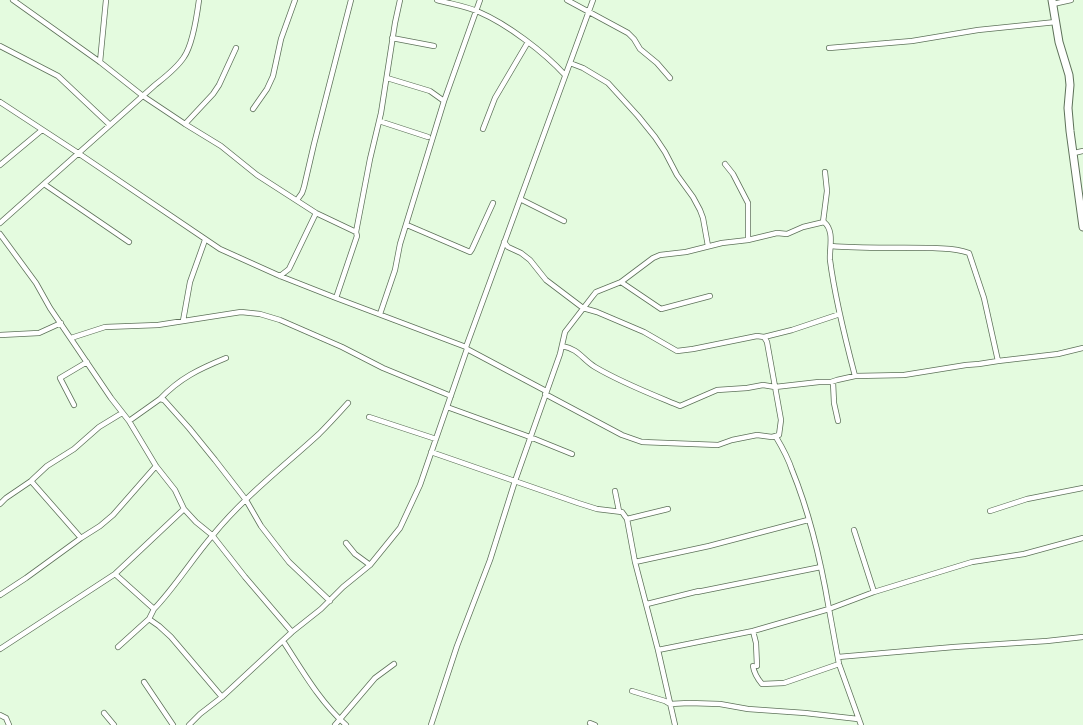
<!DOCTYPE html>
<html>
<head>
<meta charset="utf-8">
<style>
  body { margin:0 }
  canvas { display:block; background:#e4fbdf }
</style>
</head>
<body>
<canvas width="1083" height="725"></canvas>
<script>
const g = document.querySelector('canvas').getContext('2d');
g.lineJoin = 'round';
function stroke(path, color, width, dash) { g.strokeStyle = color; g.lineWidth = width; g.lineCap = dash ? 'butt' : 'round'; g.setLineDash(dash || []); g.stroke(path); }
const street = new Path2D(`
  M13,0L100,62L143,96L185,124L221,146L257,175L316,213L356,232L357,236L336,298L466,347L467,349L420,485L400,528L370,565L343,587L321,609L292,632L222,697L200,714L189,725
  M437,0C451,4 466,6 479,12C507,24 544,52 565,75
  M567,0L628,33L634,39L640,49L657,63L670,78
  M1053,4L1071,0
  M392,38L434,46
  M0,46L58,76L110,125
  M829,48L912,41L978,30L1056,22
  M100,62L106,0
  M570,63L583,68L608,83L638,116L655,137L665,152L677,175L693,197L700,210L703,218L708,246
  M387,78L430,91L444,101
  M0,102L78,153L220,249L280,276L336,298
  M253,109L267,89L273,76L281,39L295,0
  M379,121L428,137
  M185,124L213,94L219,85L236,48
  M483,129L495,98L528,42
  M1074,153L1083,151
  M725,164L733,174L748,203V240
  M0,165L42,130
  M44,184L129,242
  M520,199L564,221
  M297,200L302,193L304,187L314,144L351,0
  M824,222H823L827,191L825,172
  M0,223L155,85C165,77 177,68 184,57C193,44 197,15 199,0
  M407,225L470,252L472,249L493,203
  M356,232L370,159L381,113L395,23L400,0
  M0,234L36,283L50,308L111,398L129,421L156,466L175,490L184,509L196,522L212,535L245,577L292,632
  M504,242L508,247L521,253L530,260L546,280L583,308L597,312L644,332L677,351L693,349L757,336L764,337L767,342L781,420L779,435L772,437L757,435L732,440L718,445L642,442L622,435L545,394
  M831,246C865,249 899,247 933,248C947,249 956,248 969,253L984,298L998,361
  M280,276L289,269L316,213
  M621,282L661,309L710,296
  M380,314L395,270L400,244L444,101L480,0
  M183,321L190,282L205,240
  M0,335L39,333L61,323
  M764,337L792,330L840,314
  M71,338L105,327L158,325L241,312L260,314L280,320L342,347L383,368L451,396
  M562,346C579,349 582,359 595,367C622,383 651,394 680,406L717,390L747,388L763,385L775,387L819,382H831L837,380L855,376L904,375L966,365L979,364L998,361L1058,354L1083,348
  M466,347L593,0
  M467,349L546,391
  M833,382L834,403L838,421
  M160,399C180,378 199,369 226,358
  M74,405L60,378L87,362
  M447,407L530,437L572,454
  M369,417L436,439
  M129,421L160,399L164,400L189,428L215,460L246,500L261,526L289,562L330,601
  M776,437C782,447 788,458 792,470C810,514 821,562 829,609L874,592L972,562L1024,554L1083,538
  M431,452L578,503L597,509L622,512L627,519L635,562L658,650L675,725
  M31,481L81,538
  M615,491L619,511
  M0,504L6,498L31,481L47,466L74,449L99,427L122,413
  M990,511L1027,499L1083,488
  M627,519L668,509
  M854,530L874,592
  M346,543L355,554L370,565
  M635,562L709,546L808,520
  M115,574L154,609L149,619L118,647
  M697,592L821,567
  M0,595L26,578L81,538L100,526L113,515L156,466
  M647,604L699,591
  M154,609C176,586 192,559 213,535C244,497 283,467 319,434C329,424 339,413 348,403
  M149,619L159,626L171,637L222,697
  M753,631L756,643L757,666
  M283,641C302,670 320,702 346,725
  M0,649L115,574L184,509
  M658,650L753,631L829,609L839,664L861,725
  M838,657L954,647L1047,641L1083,637
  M753,666C754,673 757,678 762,684L784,683L839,664
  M144,682L173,725
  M632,691L665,701L670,704L689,703L720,704L748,709L805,713L858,719
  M104,713L114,725
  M0,715L6,718L9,725
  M590,723L595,725
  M335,725L375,678L394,664
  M431,725L457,646L490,560L515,481L560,354L565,332L592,297L596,292L621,282L653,258L660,255L686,252L722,243L748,240L777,233L787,234L803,227L824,222C835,231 829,249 830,260C835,299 845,338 855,376`);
const secondary = new Path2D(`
  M1052,0L1059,42L1069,75L1070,85L1068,108L1070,131L1083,227`);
stroke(street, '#5e725a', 6);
stroke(secondary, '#5e725a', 9);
stroke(street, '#fff', 4.5);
stroke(secondary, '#fff', 7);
</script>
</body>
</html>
